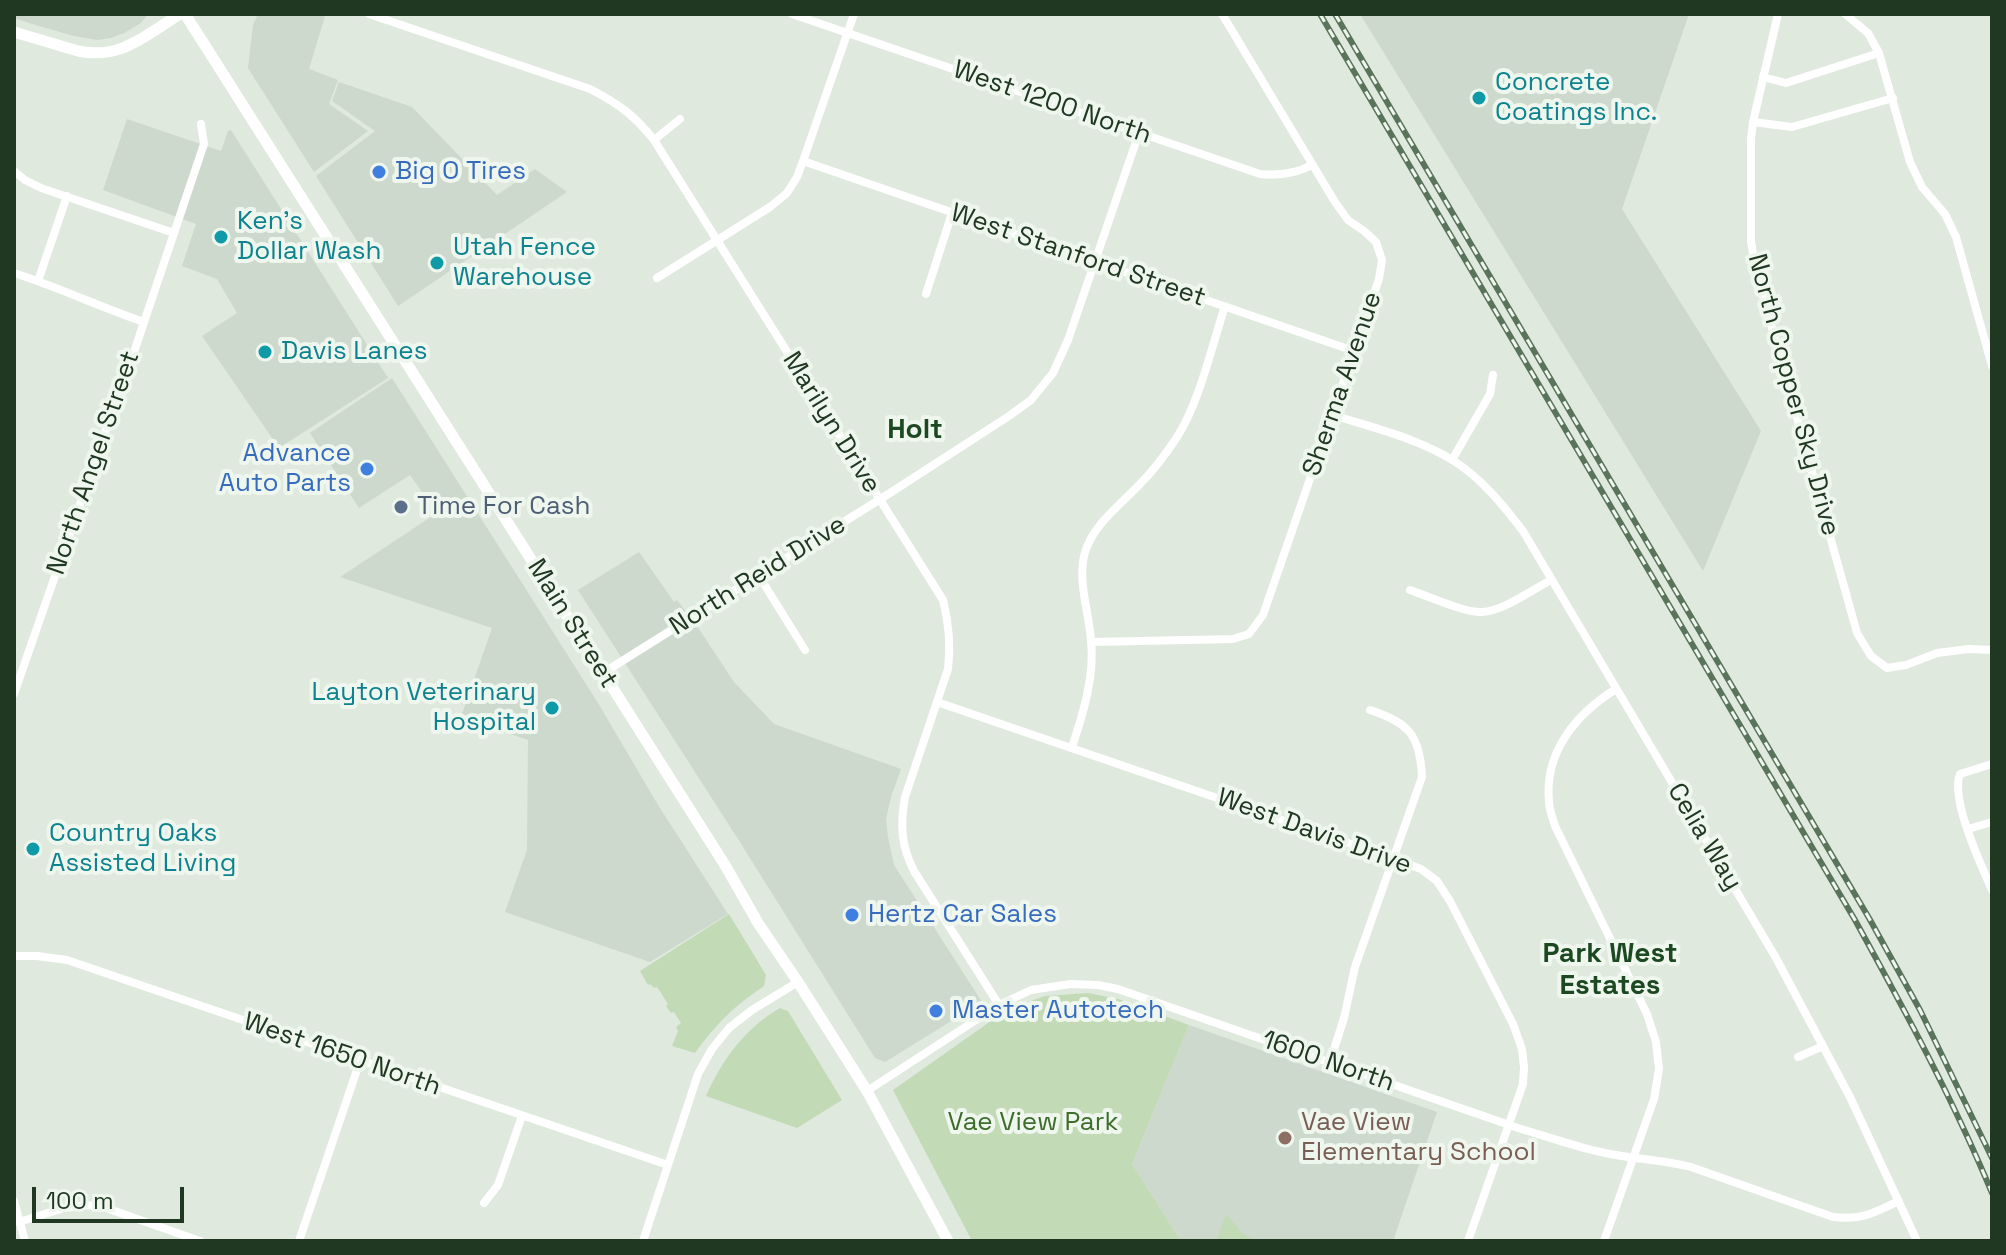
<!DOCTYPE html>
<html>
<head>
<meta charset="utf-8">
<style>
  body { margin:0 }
  #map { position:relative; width:2006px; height:1255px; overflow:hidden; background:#dfe9de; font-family:"Space Grotesk",sans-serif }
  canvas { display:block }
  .frame { position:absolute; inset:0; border:16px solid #203822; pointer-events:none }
  .scale { position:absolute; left:32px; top:1187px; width:152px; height:36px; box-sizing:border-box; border:4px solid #203822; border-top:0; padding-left:10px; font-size:24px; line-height:28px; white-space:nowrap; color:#203822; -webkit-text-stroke:6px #eff6ee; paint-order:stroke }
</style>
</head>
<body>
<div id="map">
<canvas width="2006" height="1255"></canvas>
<div class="frame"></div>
<div class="scale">100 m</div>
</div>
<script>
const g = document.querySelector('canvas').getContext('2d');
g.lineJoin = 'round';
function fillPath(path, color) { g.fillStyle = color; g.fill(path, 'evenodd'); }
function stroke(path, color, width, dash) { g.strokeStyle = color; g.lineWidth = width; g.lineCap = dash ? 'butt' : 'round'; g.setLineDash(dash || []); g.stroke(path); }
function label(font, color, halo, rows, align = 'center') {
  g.font = font + ' "Space Grotesk",sans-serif'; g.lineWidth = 8; g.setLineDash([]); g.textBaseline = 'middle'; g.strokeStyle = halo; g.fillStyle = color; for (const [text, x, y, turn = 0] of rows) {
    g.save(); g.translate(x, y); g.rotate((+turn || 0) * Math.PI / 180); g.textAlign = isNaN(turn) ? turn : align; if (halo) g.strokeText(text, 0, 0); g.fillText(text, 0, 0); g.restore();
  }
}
const built = new Path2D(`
  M14,14H148L141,23L124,33L111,38L97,40L74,36L32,24L14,18Z
  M258,14H319L325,16L309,69L338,80L329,104L368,131L314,172L248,68L253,25Z
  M1360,14H1689L1622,209L1761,431L1703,571Z
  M339,82L412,107L497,195L535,169L567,192L398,306L316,176L375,131L332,101Z
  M127,119L221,151L228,131L231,130L388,378L279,448L202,336L237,313L217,279L182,266L196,224L103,190Z
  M392,378L598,703L658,805L728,914L650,962L505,912L527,850L528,740L461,717L492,628L340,577L437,513L410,475L359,508L310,433Z
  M639,552L674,602L677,600L699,629L734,682L774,724L901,769L891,797L886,819L888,837L894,865L982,1002L885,1062L875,1058L738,839L578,590Z
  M1189,1025L1437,1112L1393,1241H1181L1132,1164Z`);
const green = new Path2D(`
  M729,914L766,975L764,986C733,1007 717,1023 695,1053L672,1046L678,1031L676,1027L681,1023L674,1012L671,1013L666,1006L668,1004L657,987L654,988L650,984L648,985L640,971Z
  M1088,993L1118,999L1189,1025L1132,1164L1181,1241H972L893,1090L1008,1009L1045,996Z
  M780,1008L788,1011L842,1100L797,1128L706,1096C722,1060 745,1028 780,1008Z
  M1226,1214L1242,1233L1255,1241H1216Z`);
const street = new Path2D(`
  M369,14L590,89C619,104 634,115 654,140L943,600C949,624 951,645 948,669L905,797C900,824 901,846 914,871L999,1005
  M792,14L1260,174C1279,176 1295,174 1312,165
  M1778,14L1753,122L1751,139V241L1755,267L1857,633L1871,656L1887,668L1906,665L1937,653L1969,649L1992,650
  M1845,14L1868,33L1879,53L1910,162L1922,187L1945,214L1956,237L1992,366
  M1763,77L1786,83L1879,53
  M1753,122L1792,127L1893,98
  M654,140L680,119
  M803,161L1354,351
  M14,171L25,180L41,188L174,233
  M14,273C58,287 100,307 144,322
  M657,278L770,207L787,193L797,177L803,161L854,14
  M38,281L67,196
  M926,294L952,213
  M1333,415C1373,428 1418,438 1454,461C1482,479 1503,505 1523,531L1776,958L1850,1097L1917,1241
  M1452,460L1490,394L1493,375
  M759,576L805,650
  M1410,590C1428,596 1465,613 1482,612C1503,611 1532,590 1551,580
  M1092,642L1233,639L1249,634L1263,615L1379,279L1382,260L1376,242L1364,231L1348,220L1335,202L1222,14
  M603,673L890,493L1009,416L1031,400L1053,373L1068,340L1139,133
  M14,694L112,412L134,352L204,144L201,124
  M937,702L1395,859L1421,869L1437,881L1450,901L1513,1024L1522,1049L1524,1067L1523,1084L1468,1241
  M1072,747C1083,714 1095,676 1091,640C1089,613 1078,583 1084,556C1091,526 1119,506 1139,485C1154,470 1166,454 1177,437C1199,403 1212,346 1225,306
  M1992,764L1960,774C1950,799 1981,865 1992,890
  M1968,829L1992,822
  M14,956H37L67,960L668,1165
  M1798,1057L1823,1046
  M1330,1062L1344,1018L1355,967L1422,777C1420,735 1409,723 1370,710
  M867,1091L999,1005L1031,990L1070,984L1098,985L1118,989L1518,1128C1552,1138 1587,1151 1622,1156C1646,1160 1668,1161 1691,1167L1833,1217C1864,1220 1872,1213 1899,1201
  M14,1201L25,1241
  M484,1203L498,1185L522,1116
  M19,1222L64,1208L87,1205L106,1208L200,1241
  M299,1241L360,1061
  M643,1241L698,1074L712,1049L729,1028L752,1010L798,982
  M1604,1241L1654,1099L1659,1069L1656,1042L1647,1014L1555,826C1553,818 1549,810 1549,802C1544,752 1576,714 1616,689`);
const secondary = new Path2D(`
  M185,14L725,865L758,923L798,982L867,1091L948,1241
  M14,32L78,51C121,60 146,35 180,14`);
const rail = new Path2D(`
  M1320,14L1855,920C1904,1009 1953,1099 1992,1193
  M1335,14L1869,918L1920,1010L1992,1158`);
const markers = [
  [1479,98,8,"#0f9aa8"],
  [379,172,8,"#3f7fe0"],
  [221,237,8,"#0f9aa8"],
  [437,263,8,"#0f9aa8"],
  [265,352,8,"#0f9aa8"],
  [367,469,8,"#3f7fe0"],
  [401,507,8,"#5c6f8a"],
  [552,708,8,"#0f9aa8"],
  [33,849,8,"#0f9aa8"],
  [852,915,8,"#3f7fe0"],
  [936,1011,8,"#3f7fe0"],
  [1285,1138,8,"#8d6e63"]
];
const cultureNames = [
  ["Concrete",1495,83],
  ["Coatings Inc.",1495,113],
  ["Ken's",237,222],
  ["Dollar Wash",237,252],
  ["Utah Fence",453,248],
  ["Warehouse",453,278],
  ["Davis Lanes",281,352],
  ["Layton Veterinary",536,693,"right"],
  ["Hospital",536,723,"right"],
  ["Country Oaks",49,834],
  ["Assisted Living",49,864]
];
const streetNames = [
  ["West 1200 North",1052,103,19],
  ["West Stanford Street",1078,256,19],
  ["Sherma Avenue",1343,384,-71],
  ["North Copper Sky Drive",1793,395,75],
  ["Marilyn Drive",831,423,58],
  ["North Angel Street",94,463,-71],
  ["North Reid Drive",758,576,-32],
  ["Main Street",572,624,58],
  ["West Davis Drive",1314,832,20],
  ["Celia Way",1704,837,59],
  ["West 1650 North",342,1055,19],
  ["1600 North",1328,1062,19]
];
const shopNames = [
  ["Big O Tires",395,172],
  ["Advance",351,454,"right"],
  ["Auto Parts",351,484,"right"],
  ["Hertz Car Sales",868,915],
  ["Master Autotech",952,1011]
];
const serviceNames = [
  ["Time For Cash",417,507]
];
const parkNames = [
  ["Vae View Park",1033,1123]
];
const educationNames = [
  ["Vae View",1301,1123],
  ["Elementary School",1301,1153]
];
const neighbourhoodNames = [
  ["Holt",915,430],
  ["Park West",1610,954],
  ["Estates",1610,986]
];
fillPath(built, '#cdd9cc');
fillPath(green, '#c3dab7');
stroke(street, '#fff', 8);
stroke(secondary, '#fff', 11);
stroke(rail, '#5a745c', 6);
stroke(rail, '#eff6ee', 3, [9]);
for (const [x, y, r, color] of markers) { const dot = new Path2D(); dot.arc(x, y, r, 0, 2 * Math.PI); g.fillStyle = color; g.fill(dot); stroke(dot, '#eff6ee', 3); }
label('26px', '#0d838f', '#eff6ee', cultureNames, 'left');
label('26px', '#203822', '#eff6ee', streetNames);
label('26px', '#366cbe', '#eff6ee', shopNames, 'left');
label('26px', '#4e5e75', '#eff6ee', serviceNames, 'left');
label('26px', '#3c6d2b', '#eff6ee', parkNames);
label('26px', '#785e54', '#eff6ee', educationNames, 'left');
label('bold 28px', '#1d4922', '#eff6ee', neighbourhoodNames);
</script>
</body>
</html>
